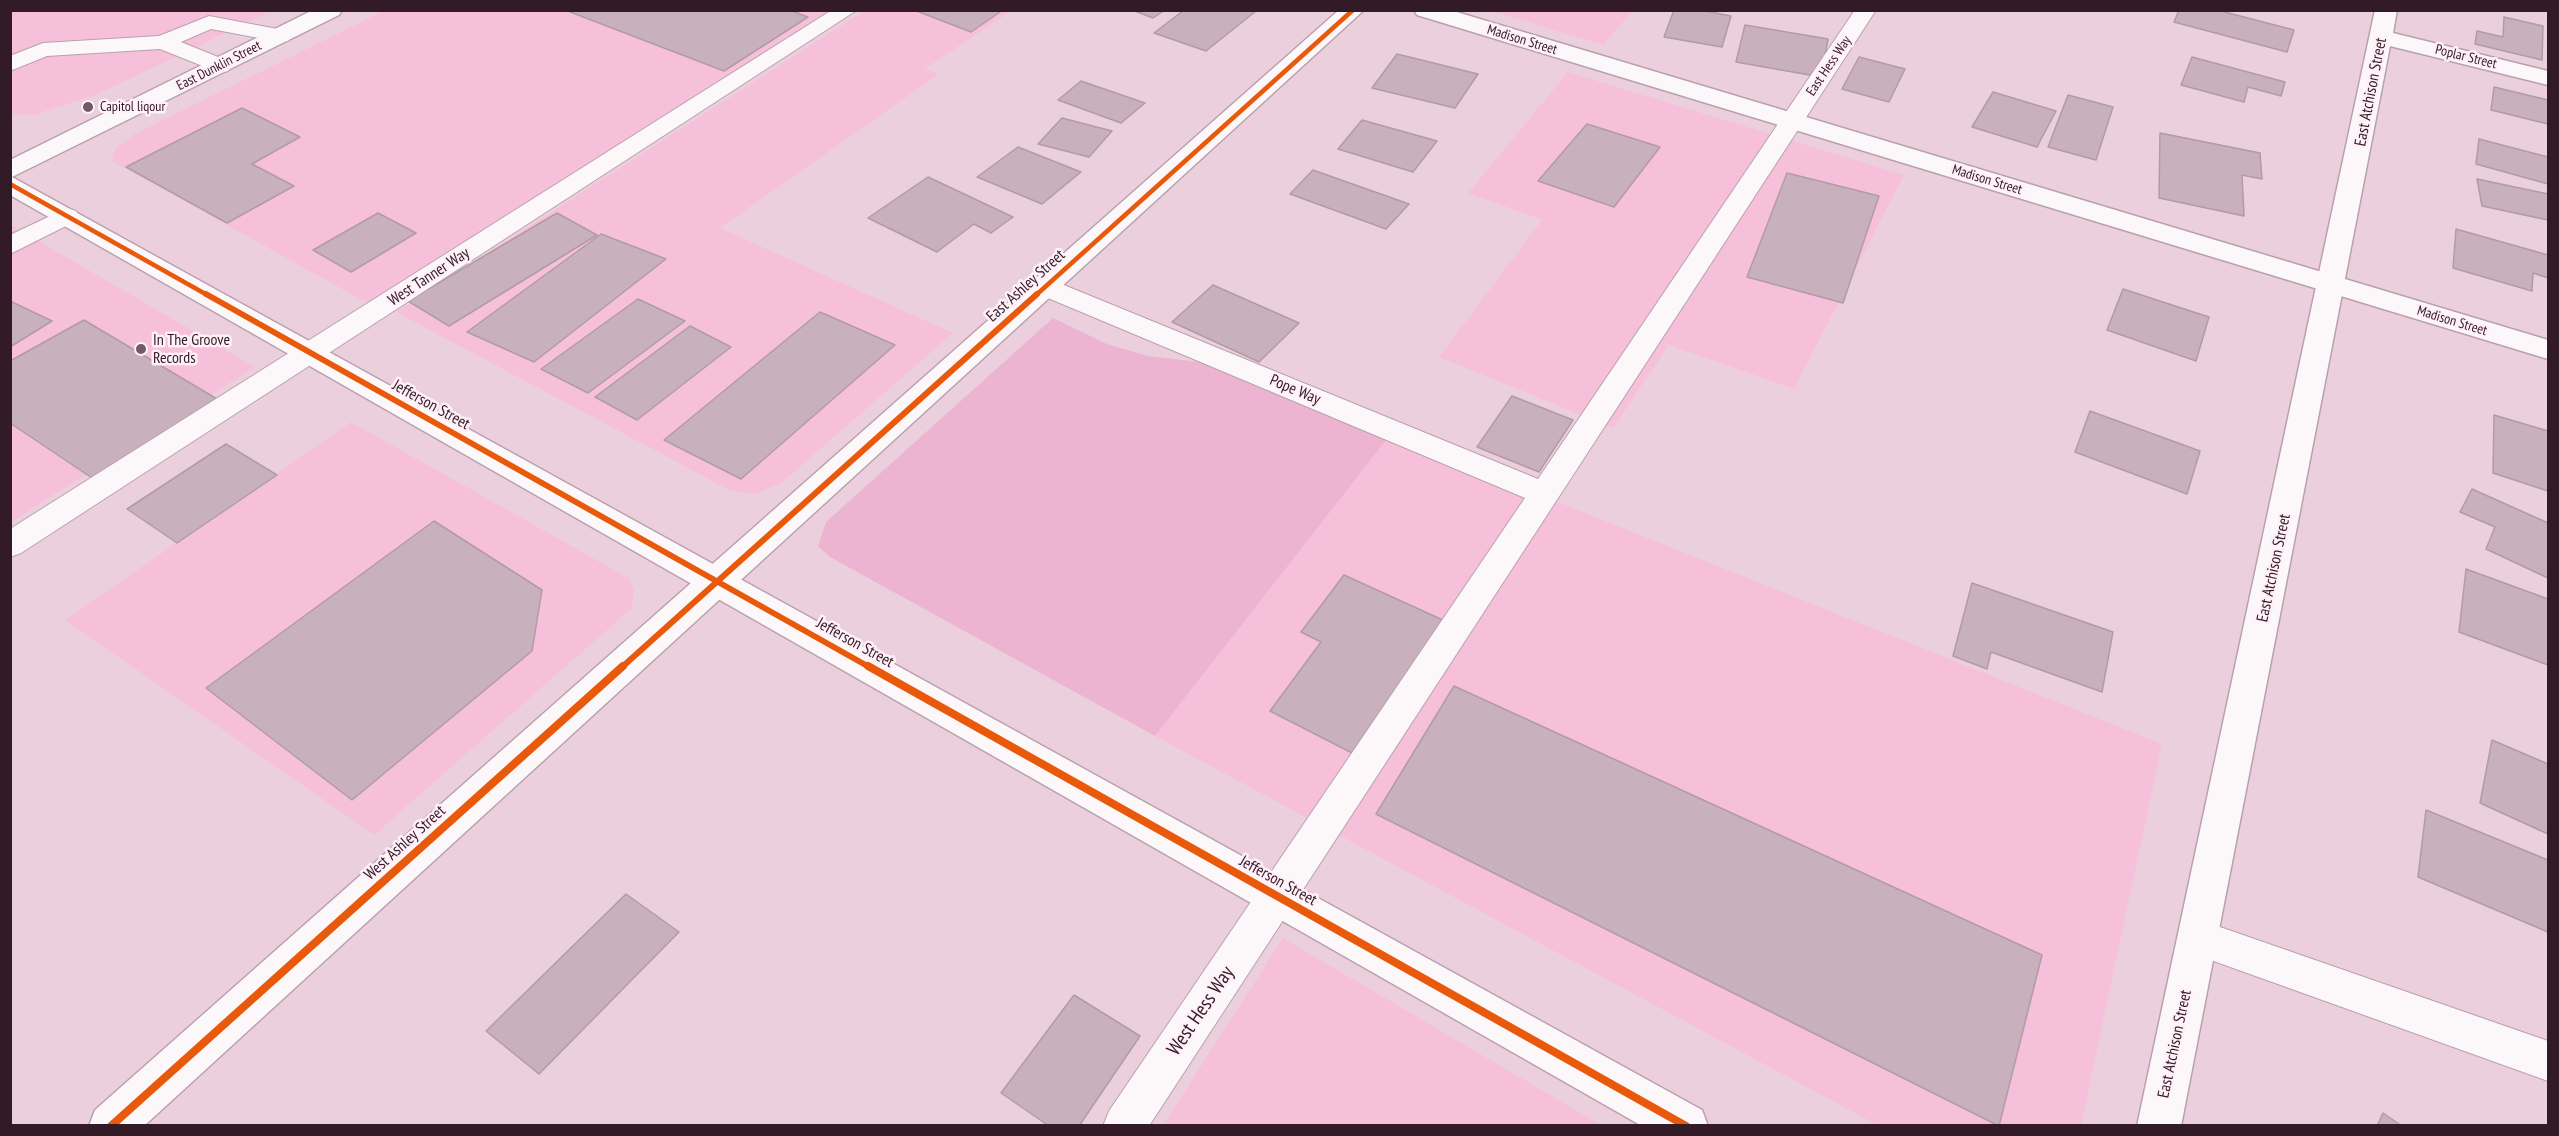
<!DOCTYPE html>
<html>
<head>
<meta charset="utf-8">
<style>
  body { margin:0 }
  #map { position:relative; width:2559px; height:1136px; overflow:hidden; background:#eccfdd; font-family:"PT Sans Narrow",sans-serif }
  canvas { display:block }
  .frame { position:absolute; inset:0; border:12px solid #321a27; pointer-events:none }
</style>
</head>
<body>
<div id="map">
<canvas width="2559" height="1136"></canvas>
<div class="frame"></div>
</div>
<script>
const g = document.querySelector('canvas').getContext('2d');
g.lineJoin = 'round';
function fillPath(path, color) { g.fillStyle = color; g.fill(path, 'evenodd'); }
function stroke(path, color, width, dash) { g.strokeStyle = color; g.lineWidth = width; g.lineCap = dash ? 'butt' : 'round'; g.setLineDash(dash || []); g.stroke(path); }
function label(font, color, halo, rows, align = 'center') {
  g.font = font + ' "PT Sans Narrow",sans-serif'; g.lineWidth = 5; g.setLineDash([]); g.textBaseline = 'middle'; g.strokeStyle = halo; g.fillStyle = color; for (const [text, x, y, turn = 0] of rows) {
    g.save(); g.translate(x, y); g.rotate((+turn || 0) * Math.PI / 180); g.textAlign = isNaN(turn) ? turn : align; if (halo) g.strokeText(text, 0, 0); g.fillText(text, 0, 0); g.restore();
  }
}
const built = new Path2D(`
  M11,11H271L98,94L33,115L11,114Z
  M383,11H832L367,303L112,161L115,149L133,135Z
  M864,11H1011L925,69L939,74L720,228L953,333L780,484L755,494L731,491L396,312Z
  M1492,11L1633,10V11L1603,45Z
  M1568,72L1904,175L1794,389L1669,345L1613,428L1439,357L1542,220L1468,193Z
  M11,225L255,367L11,522Z
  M351,422L630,579L634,592L632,608L374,835L65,620Z
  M1390,435L2162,744L2081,1125L1879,1126L1155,736Z
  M1283,938L1601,1125H1163Z`);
const green = new Path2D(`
  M1053,318L1107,344L1148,356L1216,364L1390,435L1155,736L830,557L818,546L826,522Z`);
const building = new Path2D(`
  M565,10H789L808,17L724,71Z
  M914,10H1003L971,32Z
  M1132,10H1165L1153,18Z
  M1184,10H1255L1256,11L1206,51L1154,33Z
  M1674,10H1700L1731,16L1722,47L1664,37Z
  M2179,10H2217L2294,30L2287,52L2174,22Z
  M2504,17L2543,26L2542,60L2475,44L2477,31L2503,37Z
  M1745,25L1828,39L1821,77L1736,62Z
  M1397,54L1478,74L1455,108L1372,88Z
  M1859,57L1905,69L1889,102L1842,89Z
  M2192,57L2285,82L2281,96L2248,87L2244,102L2181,85Z
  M1081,81L1145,103L1121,123L1058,100Z
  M2494,87L2548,100V124L2491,110Z
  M1993,92L2056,111L2037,147L1972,127Z
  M2068,95L2113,107L2096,160L2048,147Z
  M242,108L300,137L252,164L294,186L227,223L126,167Z
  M1062,118L1112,131L1089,157L1038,144Z
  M1362,120L1437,141L1413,172L1338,149Z
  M1587,124L1660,147L1614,207L1538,181Z
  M2160,133L2260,153L2262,179L2242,175L2244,216L2159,198Z
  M2479,139L2548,157V184L2476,164Z
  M1018,147L1081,172L1042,204L977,177Z
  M1313,170L1409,204L1386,229L1290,194Z
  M1787,173L1879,196L1843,303L1747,277Z
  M928,177L1013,217L991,233L974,224L937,252L868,218Z
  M2477,179L2548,194V220L2482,206Z
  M378,213L416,233L351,272L313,250Z
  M557,213L597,235L449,326L408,301Z
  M2456,229L2548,255V278L2533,273L2532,291L2453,268Z
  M601,234L666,259L534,362L467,332Z
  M1213,285L1299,323L1259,362L1172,322Z
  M2123,289L2209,317L2196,361L2107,330Z
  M638,299L685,321L588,393L541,369Z
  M10,301L52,321L10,347Z
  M820,312L895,345L741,479L664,440Z
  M84,320L217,399L92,478L10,423V361Z
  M690,326L731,347L637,420L595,397Z
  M1512,396L1573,420L1539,472L1477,447Z
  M2090,411L2200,451L2187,494L2075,452Z
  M2494,415L2548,431V491L2493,473Z
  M226,444L277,475L177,543L127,509Z
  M2472,489L2548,523V578L2486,549L2495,527L2460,512Z
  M434,521L542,590L532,651L352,800L206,688Z
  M2466,569L2548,599V665L2459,632Z
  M1344,575L1445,621L1356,755L1270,711L1321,642L1301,632Z
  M1972,583L2113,632L2102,692L1991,652L1987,669L1953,656Z
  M1454,686L2042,955L1999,1126L1376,814Z
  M2492,740L2548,764V834L2480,803Z
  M2426,810L2548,860V932L2418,877Z
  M626,894L679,932L539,1074L486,1031Z
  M1074,995L1140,1036L1079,1126H1049L1001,1093Z
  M2383,1113L2402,1126H2377Z`);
const lane = new Path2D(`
  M832,10H857L21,553L10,557V529Z
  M1855,10H1876L1149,1126H1103L1109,1111L1525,498L1036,293L1032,287L1036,281L1045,279L1054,281L1538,479Z
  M209,16L288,31L291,36L288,41L280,42L211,29L181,42L228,61L231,66L228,71L220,73L160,49L47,56L10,71V56L43,43L159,36Z
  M67,208L76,211L79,216L76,221L10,254V235Z
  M2197,919L2548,1041V1081L2183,950L2178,937L2183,924Z`);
const street = new Path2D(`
  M1339,10H1364L144,1126H89L95,1110Z
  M2375,10H2397L2393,33L2548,71V85L2390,46L2181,1126H2137Z`);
const secondary = new Path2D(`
  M313,10H342L339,15L12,177L1702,1110L1708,1126H1642L10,195V160Z
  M1414,10H1450L2548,340V359L1417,15Z`);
const cyclewayFar2 = new Path2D(`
  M10,184L209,296
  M1035,296L1353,10`);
const cyclewayFar1 = new Path2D(`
  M206,294L871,668
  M621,668L1037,294`);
const cycleway = new Path2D(`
  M868,666L1686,1126
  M111,1126L623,666`);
const markers = [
  [88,107,6,"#735967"],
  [141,349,6,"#735967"]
];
const farStreetnames = [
  ["Madison Street",1522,40,17],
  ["Poplar Street",2466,57,14],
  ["East Dunklin Street",219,66,-27],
  ["East Hess Way",1829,66,-56],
  ["Madison Street",1987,180,17],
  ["Madison Street",2452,321,17]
];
const farPoinames = [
  ["Capitol liqour",100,107]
];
const streetNames = [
  ["East Atchison Street",2371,92,-79],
  ["West Tanner Way",429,277,-33],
  ["East Ashley Street",1026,286,-42],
  ["Pope Way",1295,390,23],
  ["Jefferson Street",431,405,29],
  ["East Atchison Street",2274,568,-78],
  ["Jefferson Street",855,643,29],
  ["West Ashley Street",405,843,-42],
  ["Jefferson Street",1278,881,29],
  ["East Atchison Street",2175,1044,-78]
];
const poiNames = [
  ["In The Groove",153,340],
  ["Records",153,358]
];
const nearStreetnames = [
  ["West Hess Way",1201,1011,-56]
];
fillPath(built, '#f6c0db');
fillPath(green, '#ecb4d0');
fillPath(building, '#c9b0bd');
stroke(building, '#b29aa6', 1.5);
stroke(lane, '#b9a0ad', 2);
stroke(street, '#b9a0ad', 3);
stroke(secondary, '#b9a0ad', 3);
fillPath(lane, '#fcf8fa');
fillPath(street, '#fcf8fa');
fillPath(secondary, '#fcf8fa');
stroke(cyclewayFar2, '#e8590c', 4.5);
stroke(cyclewayFar1, '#e8590c', 6);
stroke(cycleway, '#e8590c', 8);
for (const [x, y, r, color] of markers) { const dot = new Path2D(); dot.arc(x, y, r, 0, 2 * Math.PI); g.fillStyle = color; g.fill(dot); stroke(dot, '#fff1f7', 2); }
label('14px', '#321a27', '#fff1f7', farStreetnames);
label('14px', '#321a27', '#fff1f7', farPoinames, 'left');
label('16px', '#321a27', '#fff1f7', streetNames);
label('16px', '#321a27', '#fff1f7', poiNames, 'left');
label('20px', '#321a27', '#fff1f7', nearStreetnames);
</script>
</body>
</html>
